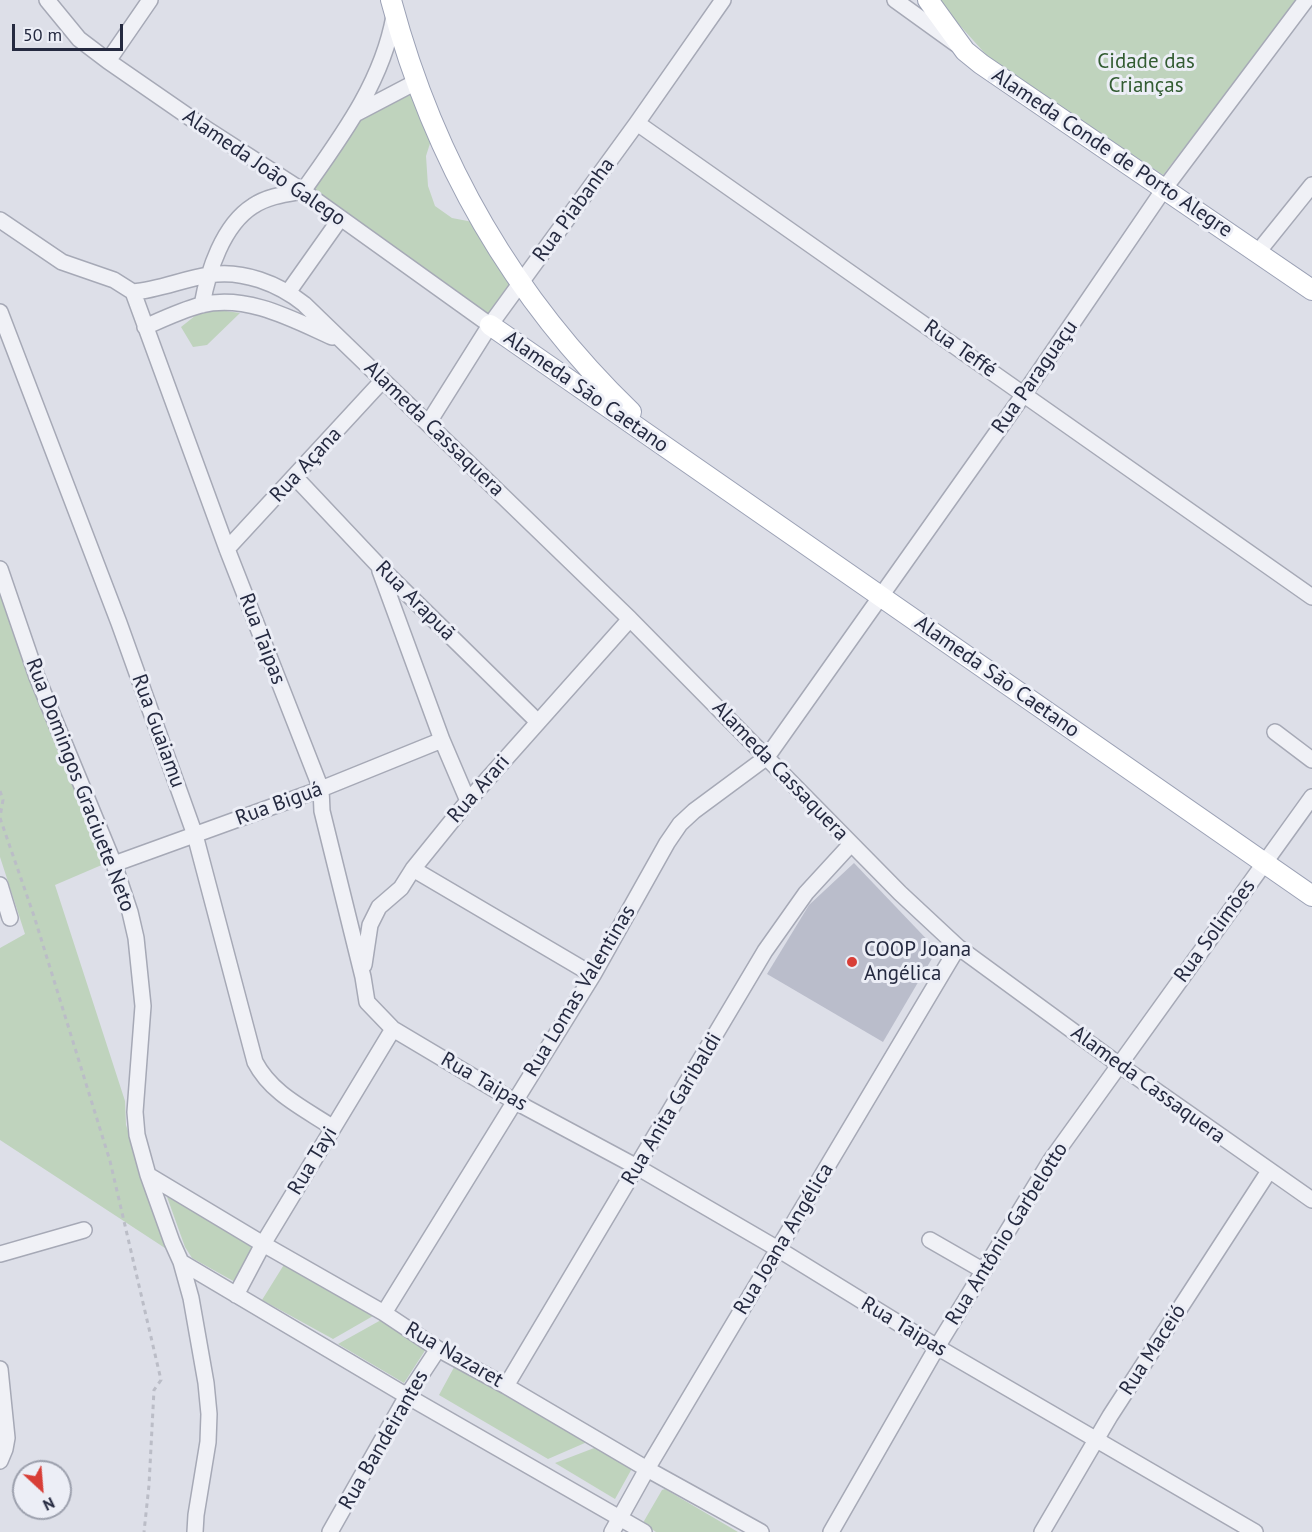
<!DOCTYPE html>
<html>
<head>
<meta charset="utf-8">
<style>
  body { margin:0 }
  #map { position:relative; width:1312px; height:1532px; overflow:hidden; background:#dddfe8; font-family:"PT Sans",sans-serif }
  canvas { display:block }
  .north { position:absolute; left:12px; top:1460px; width:60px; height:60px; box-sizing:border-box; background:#eceef6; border:2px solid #9ca0ad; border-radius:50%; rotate:154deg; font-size:16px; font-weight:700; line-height:24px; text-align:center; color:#252a40 }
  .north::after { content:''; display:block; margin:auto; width:21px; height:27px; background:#d83e37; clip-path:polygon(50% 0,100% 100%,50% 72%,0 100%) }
  .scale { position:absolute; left:12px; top:24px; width:111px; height:27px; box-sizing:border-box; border:3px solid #252a40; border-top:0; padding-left:8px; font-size:18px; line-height:21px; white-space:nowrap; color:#252a40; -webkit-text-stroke:4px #eceef6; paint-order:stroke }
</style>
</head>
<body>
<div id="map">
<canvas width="1312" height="1532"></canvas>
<div class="north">N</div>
<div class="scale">50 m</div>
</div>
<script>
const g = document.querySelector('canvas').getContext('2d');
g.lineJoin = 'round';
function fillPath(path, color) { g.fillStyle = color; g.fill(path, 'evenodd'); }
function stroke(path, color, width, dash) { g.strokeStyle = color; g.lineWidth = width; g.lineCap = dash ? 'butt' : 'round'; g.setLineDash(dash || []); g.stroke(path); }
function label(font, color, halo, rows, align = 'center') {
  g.font = font + ' "PT Sans",sans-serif'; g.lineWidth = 6; g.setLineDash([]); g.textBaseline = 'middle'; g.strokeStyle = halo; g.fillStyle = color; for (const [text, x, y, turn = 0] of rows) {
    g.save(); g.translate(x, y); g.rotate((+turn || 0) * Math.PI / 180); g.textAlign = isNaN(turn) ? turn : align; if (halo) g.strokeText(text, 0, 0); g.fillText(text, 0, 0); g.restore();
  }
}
const green = new Path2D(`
  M937,0H1298L1163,175L990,59Z
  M414,88L433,134L426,156L428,186L435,206L452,218L478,223L515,285L490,319L311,188L356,119Z
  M205,308L240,313L207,345L193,347L181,327Z
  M0,592L104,864L55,885L125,1101L126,1125L168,1250L0,1140V948L25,934L0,857Z
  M166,1194L255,1247L235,1282L192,1258L185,1247Z
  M285,1263L373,1316L333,1339L262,1300Z
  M381,1320L426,1349L404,1383L338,1344Z
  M458,1360L594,1439L548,1459L439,1395Z
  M602,1445L635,1463L615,1499L555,1463Z
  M665,1489L738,1532H656L644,1524V1521L662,1490Z`);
const building = new Path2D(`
  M854,863L937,950L883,1042L767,974L809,905Z`);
const path = new Path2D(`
  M0,791L3,800L0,817
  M0,818L34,916L110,1161L161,1380L154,1390L149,1485L144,1532`);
const minor = new Path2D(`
  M47,0L79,39L108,61L205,128L303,191L490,325
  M895,0L956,44
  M108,61L150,0
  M355,114L416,82
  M637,123L1312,597
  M303,191C341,137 382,83 394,16
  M0,220L62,262L114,280L133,292L227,549L321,789L322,811L363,977L367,1002L393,1029L514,1101L637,1167L778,1249L937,1347L1255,1532
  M1258,252L1312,185
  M289,291L340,219
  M133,292C159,290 183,279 209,275C242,269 279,284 304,304L630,619L900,893L958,947L1118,1064L1312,1200
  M202,305C208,271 223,225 253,206C268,196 286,194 303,191
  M0,312L119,623L195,835L255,1062C271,1093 303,1108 332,1127
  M145,327C163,319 182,310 201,305C247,294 292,319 332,337
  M429,422L490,325L637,123L723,0
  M295,477L378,565L538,722
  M227,549L383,380
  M0,569L37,677L114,864L130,912L136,938L143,1006L135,1112L137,1135L148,1175L172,1242L181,1262L191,1298L206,1383L209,1414L208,1442L196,1515L195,1532
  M380,571L442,740L468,801
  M1275,732L1312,760
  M114,864L321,789L442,740
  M413,869L593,975
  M0,885L10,918
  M364,965L370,925L379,907L401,888L413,869L468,801L630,619
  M148,1175L263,1244L384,1313L438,1349L506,1386L647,1469L761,1532
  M930,1240L984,1271
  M0,1254L84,1230
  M181,1262L407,1396L644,1532
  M236,1295L263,1244L393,1029
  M384,1313L593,975L667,843L680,824L694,811L767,757L1024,394L1164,189L1306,0
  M0,1369L7,1438L5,1449L0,1461
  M506,1386L765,951L806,893L851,844
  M330,1532L407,1396L438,1349
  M612,1532L647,1469L958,947
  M831,1532L937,1347L1051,1160L1312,797
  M1042,1532L1110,1416L1269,1171`);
const major = new Path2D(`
  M391,0C433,158 513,298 631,412
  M928,0L965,51L981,64L1312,290
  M490,325L1312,896`);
const markers = [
  [852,962,6,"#d83e37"]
];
const parkNames = [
  ["Cidade das",1146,62],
  ["Crianças",1146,86]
];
const streetNames = [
  ["Alameda Conde de Porto Alegre",1112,153,34],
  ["Alameda João Galego",264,168,34],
  ["Rua Piabanha",574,210,-54],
  ["Rua Teffé",960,349,35],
  ["Rua Paraguaçu",1035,377,-55],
  ["Alameda São Caetano",586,392,35],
  ["Alameda Cassaquera",434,429,44],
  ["Rua Açana",306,465,-47],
  ["Rua Arapuã",415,601,45],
  ["Rua Taipas",262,639,69],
  ["Alameda São Caetano",997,677,35],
  ["Rua Guaiamu",158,731,70],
  ["Alameda Cassaquera",780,771,46],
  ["Rua Domingos Graciuete Neto",80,785,69],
  ["Rua Arari",479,789,-49],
  ["Rua Biguá",279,804,-20],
  ["Rua Solimões",1215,931,-54],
  ["Rua Lomas Valentinas",580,991,-59],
  ["Rua Taipas",484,1082,30],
  ["Alameda Cassaquera",1148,1085,36],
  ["Rua Anita Garibaldi",672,1109,-59],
  ["Rua Tayi",313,1161,-59],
  ["Rua Antônio Garbelotto",1007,1234,-58],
  ["Rua Joana Angélica",784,1239,-59],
  ["Rua Taipas",904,1327,31],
  ["Rua Maceió",1153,1350,-57],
  ["Rua Nazaret",454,1355,30],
  ["Rua Bandeirantes",384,1440,-60]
];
const poiNames = [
  ["COOP Joana",864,950],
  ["Angélica",864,974]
];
fillPath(green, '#bfd3bd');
fillPath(building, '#babdcb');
stroke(minor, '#a6a9b6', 18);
stroke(major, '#9ba1b5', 22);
stroke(path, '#bbbdc7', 3, [4.5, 4.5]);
stroke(minor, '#f0f1f6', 15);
stroke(major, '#fff', 20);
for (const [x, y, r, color] of markers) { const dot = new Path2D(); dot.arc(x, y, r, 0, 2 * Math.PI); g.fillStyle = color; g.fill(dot); stroke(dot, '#eceef6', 2); }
label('21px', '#325c32', '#eceef6', parkNames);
label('21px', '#252a40', '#eceef6', streetNames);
label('21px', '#252a40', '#eceef6', poiNames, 'left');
</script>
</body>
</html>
